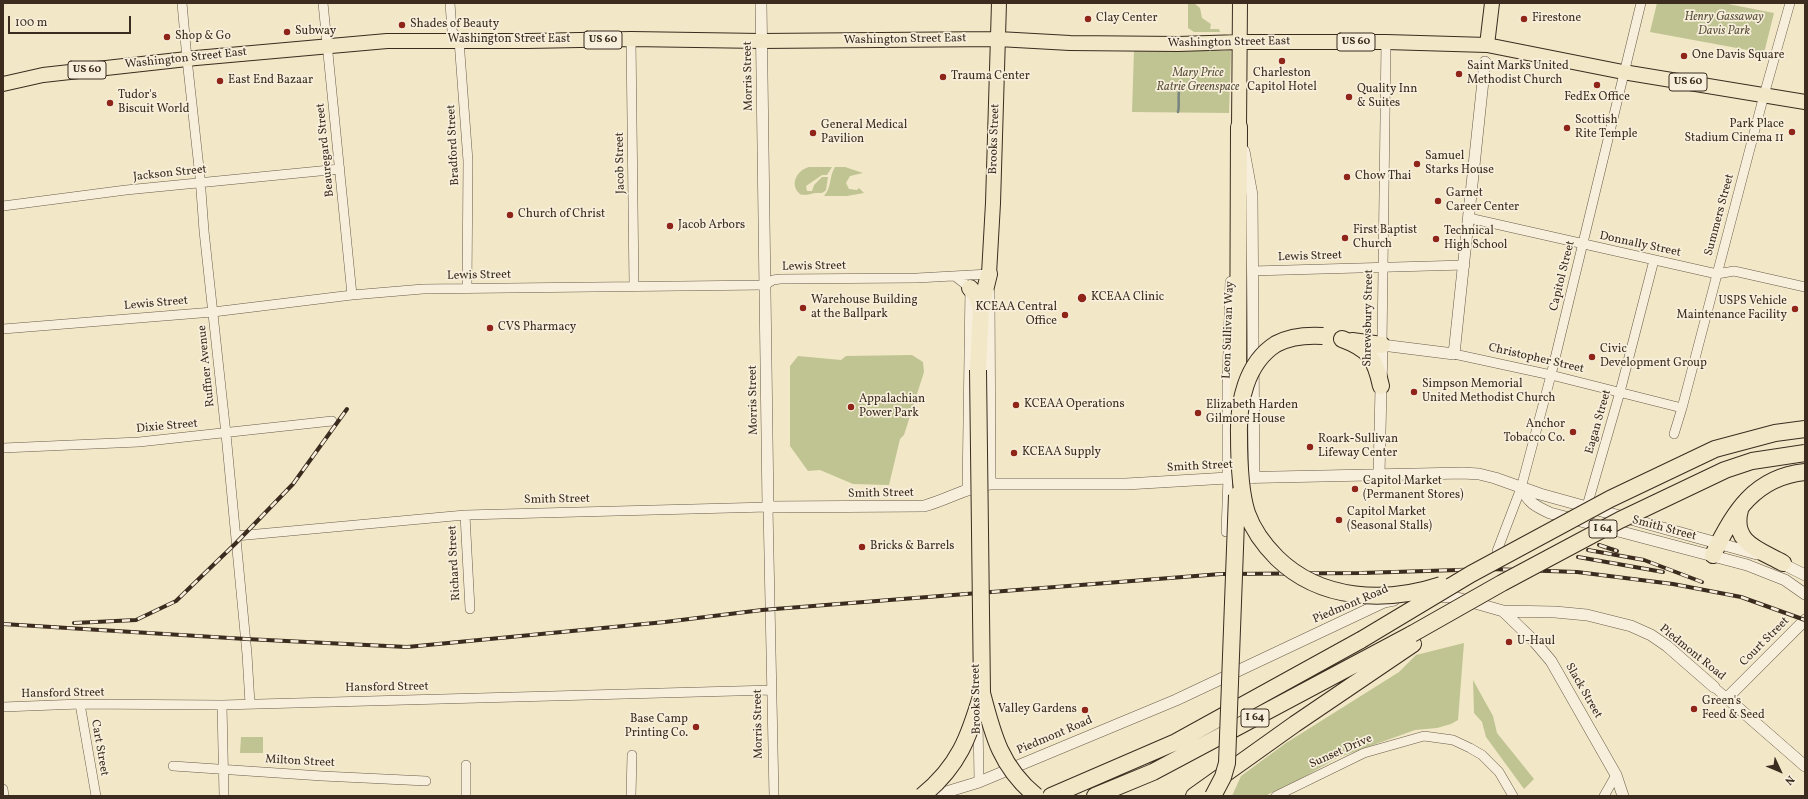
<!DOCTYPE html>
<html>
<head>
<meta charset="utf-8">
<style>
  body { margin:0 }
  #map { position:relative; width:1808px; height:799px; overflow:hidden; background:#f2e7c7; font-family:Vollkorn,serif }
  canvas { display:block }
  .frame { position:absolute; inset:0; border:4px solid #3b2c1f; pointer-events:none }
  .north { position:absolute; left:1760px; top:751px; width:40px; height:40px; -webkit-text-stroke:3px #f7efdb; paint-order:stroke; rotate:134deg; font-size:11px; font-weight:700; line-height:16px; text-align:center; color:#3b2c1f }
  .north::after { content:''; display:block; margin:auto; width:14px; height:18px; background:#3b2c1f; clip-path:polygon(50% 0,100% 100%,50% 72%,0 100%) }
  .scale { position:absolute; left:8px; top:16px; width:123px; height:18px; box-sizing:border-box; border:2px solid #3b2c1f; border-top:0; padding-left:5px; font-size:12px; line-height:14px; white-space:nowrap; color:#3b2c1f; -webkit-text-stroke:3px #f7efdb; paint-order:stroke }
</style>
</head>
<body>
<div id="map">
<canvas width="1808" height="799"></canvas>
<div class="frame"></div>
<div class="north">N</div>
<div class="scale">100 m</div>
</div>
<script>
const g = document.querySelector('canvas').getContext('2d');
g.lineJoin = 'round';
function fillPath(path, color) { g.fillStyle = color; g.fill(path, 'evenodd'); }
function stroke(path, color, width, dash) { g.strokeStyle = color; g.lineWidth = width; g.lineCap = dash ? 'butt' : 'round'; g.setLineDash(dash || []); g.stroke(path); }
function label(font, color, halo, rows, align = 'center') {
  g.font = font + ' Vollkorn,serif'; g.lineWidth = 3.5; g.setLineDash([]); g.textBaseline = 'middle'; g.strokeStyle = halo; g.fillStyle = color; for (const [text, x, y, turn = 0] of rows) {
    g.save(); g.translate(x, y); g.rotate((+turn || 0) * Math.PI / 180); g.textAlign = isNaN(turn) ? turn : align; if (halo) g.strokeText(text, 0, 0); g.fillText(text, 0, 0); g.restore();
  }
}
const green = new Path2D(`
  M1194,3L1200,8L1202,18L1211,24L1210,29H1219L1220,32H1194L1188,28V4Z
  M1657,3H1723L1774,13L1764,53L1650,32Z
  M1134,50L1230,51L1231,52L1229,113L1132,112Z
  M809,167H832L827,175H822L806,186L807,191H812L814,185L822,177H828L826,190C823,194 820,193 815,193C811,194 803,196 800,194C789,185 797,170 809,167Z
  M835,167H845L863,173L850,176L846,183L849,189L857,190L859,188L864,193L847,196H824C832,187 829,176 835,167Z
  M912,355L923,362L924,372L904,435L900,439L889,485L853,484L820,470L808,471L790,446V366L798,356L841,360L846,356Z
  M1464,643L1458,720L1451,724L1437,728L1415,730L1337,758L1302,778L1265,796H1232L1241,776L1286,743L1399,672L1416,655Z
  M1473,680L1493,716L1497,733L1534,779L1524,789L1486,737L1482,722L1474,713Z
  M241,737H263V753H240Z`);
const stream = new Path2D(`
  M1178,112C1180,104 1177,96 1180,87`);
const minor = new Path2D(`
  M182,3L187,59L200,177L204,231L226,434L247,654L250,704
  M323,3L352,295
  M450,3L452,31L459,40L468,161L467,288
  M631,39L634,286
  M3,206L126,190L340,169
  M1469,218L1717,274L1734,271L1805,287
  M1252,271L1465,265
  M956,277L970,288L967,490
  M3,329L213,312L352,295L423,289L765,285L773,280L780,279L917,278L989,274
  M1382,345L1386,42
  M1454,354L1551,375L1682,408
  M1674,434L1682,408L1764,95L1790,3
  M3,448L139,442L332,421
  M1585,513L1620,392L1654,260
  M465,515L470,609
  M1226,532L1228,478
  M236,536L465,515L768,507L774,796
  M1497,551L1521,488L1551,375L1641,3
  M1714,687L1727,698
  M80,704L96,796
  M222,705L224,796
  M3,707L80,704L222,705L772,690
  M978,719L979,782
  M466,765V796
  M173,766L322,776L426,781
  M3,789L4,796
  M631,796L632,755
  M1276,796L1364,753L1424,736L1453,740L1470,748L1482,755L1499,772L1513,796
  M1604,796L1616,775`);
const tertiary = new Path2D(`
  M761,3L768,507L924,506C947,500 967,487 990,484H1126L1228,478L1463,473L1479,474L1495,478L1540,494L1757,554
  M1244,151L1252,195L1254,478
  M989,293L990,484
  M1379,475L1382,345L1454,354L1485,62
  M1228,478V386L1231,282
  M1521,488C1529,503 1535,506 1550,513L1747,565L1785,580L1805,594
  M1777,561L1805,575
  M1433,596L1454,597L1503,611L1555,612L1587,615L1631,626L1651,635L1667,646L1714,687
  M1503,611L1534,641L1551,661L1616,775L1623,796
  M1805,620L1727,698L1805,766
  M933,796L979,782L1176,700L1384,602L1394,600`);
const primary = new Path2D(`
  M1487,45L1492,3
  M3,84L43,75L196,58L387,41H528L631,39L761,41L998,39L1070,43L1178,44L1240,42H1386L1487,45L1623,72L1805,102
  M1239,127L1240,3
  M989,274L993,203L999,3`);
const motorway = new Path2D(`
  M970,288L976,295L981,307
  M1342,339C1369,349 1375,358 1381,386
  M1352,341L1382,345
  M978,370L981,307L989,274
  M1238,404L1239,127
  M1740,510C1731,543 1760,550 1783,563
  M1713,555C1733,512 1755,477 1805,472
  M1051,796L1176,742L1361,640
  M1095,796L1153,772L1412,634
  M1194,796L1295,724L1413,644`);
const rail = new Path2D(`
  M1599,545L1617,551
  M1588,550L1644,560L1702,582
  M1578,557L1663,572
  M74,623L136,620L176,601L236,543L293,484L347,409
  M3,624L246,639L407,647L665,622L762,610L1221,574L1362,573L1490,569L1577,572L1673,584L1741,597L1805,620`);
const motorwayBridge = new Path2D(`
  M1323,336C1307,335 1291,336 1276,344C1246,363 1238,403 1239,435C1239,458 1240,492 1247,513C1253,530 1265,546 1277,558C1321,601 1386,603 1441,585
  M978,370L982,693C993,736 1001,767 1036,796
  M1412,634L1502,583L1620,520L1725,470L1752,461L1805,453
  M1361,640L1471,574L1610,499L1715,449L1775,433L1805,429
  M922,796C959,766 969,737 982,693
  M1213,796L1223,777L1227,763L1237,495`);
const markers = [
  [1088,19,4,"#8f2418"],
  [1524,19,4,"#8f2418"],
  [402,25,4,"#8f2418"],
  [287,32,4,"#8f2418"],
  [167,37,4,"#8f2418"],
  [1684,56,4,"#8f2418"],
  [1282,61,4,"#8f2418"],
  [1459,74,4,"#8f2418"],
  [943,77,4,"#8f2418"],
  [220,81,4,"#8f2418"],
  [1597,85,4,"#8f2418"],
  [1349,97,4,"#8f2418"],
  [110,103,4,"#8f2418"],
  [1567,128,4,"#8f2418"],
  [1792,132,4,"#8f2418"],
  [813,133,4,"#8f2418"],
  [1417,164,4,"#8f2418"],
  [1347,177,4,"#8f2418"],
  [1438,201,4,"#8f2418"],
  [510,215,4,"#8f2418"],
  [670,226,4,"#8f2418"],
  [1345,238,4,"#8f2418"],
  [1436,239,4,"#8f2418"],
  [1082,298,5,"#8f2418"],
  [803,308,4,"#8f2418"],
  [1795,309,4,"#8f2418"],
  [1065,315,4,"#8f2418"],
  [490,328,4,"#8f2418"],
  [1592,357,4,"#8f2418"],
  [1414,392,4,"#8f2418"],
  [1016,405,4,"#8f2418"],
  [851,407,4,"#8f2418"],
  [1198,413,4,"#8f2418"],
  [1573,432,4,"#8f2418"],
  [1310,447,4,"#8f2418"],
  [1014,453,4,"#8f2418"],
  [1355,489,4,"#8f2418"],
  [1339,520,4,"#8f2418"],
  [862,547,4,"#8f2418"],
  [1509,642,4,"#8f2418"],
  [1694,709,4,"#8f2418"],
  [1085,710,4,"#8f2418"],
  [696,727,4,"#8f2418"]
];
const shields = [
  [603,40,38],
  [1356,42,38],
  [87,70,38],
  [1688,82,38],
  [1603,529,28],
  [1255,718,28]
];
const shieldNames = [
  ["US 60",603,40],
  ["US 60",1356,42],
  ["US 60",87,70],
  ["US 60",1688,82],
  ["I 64",1603,529],
  ["I 64",1255,718]
];
const parkNames = [
  ["Henry Gassaway",1724,18],
  ["Davis Park",1724,32],
  ["Mary Price",1198,74],
  ["Ratrie Greenspace",1198,88]
];
const poiNames = [
  ["Clay Center",1096,19],
  ["Firestone",1532,19],
  ["Shades of Beauty",410,25],
  ["Subway",295,32],
  ["Shop & Go",175,37],
  ["One Davis Square",1692,56],
  ["Saint Marks United",1467,67],
  ["Methodist Church",1467,81],
  ["Charleston",1282,74,"center"],
  ["Capitol Hotel",1282,88,"center"],
  ["Trauma Center",951,77],
  ["East End Bazaar",228,81],
  ["Quality Inn",1357,90],
  ["& Suites",1357,104],
  ["Tudor's",118,96],
  ["Biscuit World",118,110],
  ["FedEx Office",1597,98,"center"],
  ["Scottish",1575,121],
  ["Rite Temple",1575,135],
  ["Park Place",1784,125,"right"],
  ["Stadium Cinema 11",1784,139,"right"],
  ["General Medical",821,126],
  ["Pavilion",821,140],
  ["Samuel",1425,157],
  ["Starks House",1425,171],
  ["Chow Thai",1355,177],
  ["Garnet",1446,194],
  ["Career Center",1446,208],
  ["Church of Christ",518,215],
  ["Jacob Arbors",678,226],
  ["First Baptist",1353,231],
  ["Church",1353,245],
  ["Technical",1444,232],
  ["High School",1444,246],
  ["KCEAA Clinic",1091,298],
  ["Warehouse Building",811,301],
  ["at the Ballpark",811,315],
  ["USPS Vehicle",1787,302,"right"],
  ["Maintenance Facility",1787,316,"right"],
  ["KCEAA Central",1057,308,"right"],
  ["Office",1057,322,"right"],
  ["CVS Pharmacy",498,328],
  ["Civic",1600,350],
  ["Development Group",1600,364],
  ["Simpson Memorial",1422,385],
  ["United Methodist Church",1422,399],
  ["Appalachian",859,400],
  ["Power Park",859,414],
  ["KCEAA Operations",1024,405],
  ["Elizabeth Harden",1206,406],
  ["Gilmore House",1206,420],
  ["Anchor",1565,425,"right"],
  ["Tobacco Co.",1565,439,"right"],
  ["Roark-Sullivan",1318,440],
  ["Lifeway Center",1318,454],
  ["KCEAA Supply",1022,453],
  ["Capitol Market",1363,482],
  ["(Permanent Stores)",1363,496],
  ["Capitol Market",1347,513],
  ["(Seasonal Stalls)",1347,527],
  ["Bricks & Barrels",870,547],
  ["U-Haul",1517,642],
  ["Green's",1702,702],
  ["Feed & Seed",1702,716],
  ["Valley Gardens",1077,710,"right"],
  ["Base Camp",688,720,"right"],
  ["Printing Co.",688,734,"right"]
];
const streetNames = [
  ["Washington Street East",509,40],
  ["Washington Street East",905,40,-1],
  ["Washington Street East",1229,43,-1],
  ["Washington Street East",186,59,-6],
  ["Morris Street",749,76,-91],
  ["Brooks Street",995,139,-88],
  ["Bradford Street",454,145,-93],
  ["Beauregard Street",326,150,-96],
  ["Jacob Street",621,163,-91],
  ["Jackson Street",170,174,-6],
  ["Summers Street",1720,215,-75],
  ["Donnally Street",1640,245,12],
  ["Lewis Street",1310,257,-2],
  ["Lewis Street",814,267,-1],
  ["Lewis Street",479,276,-1],
  ["Capitol Street",1563,276,-76],
  ["Lewis Street",156,304,-5],
  ["Shrewsbury Street",1369,318,-89],
  ["Leon Sullivan Way",1229,330,-88],
  ["Christopher Street",1536,359,13],
  ["Ruffner Avenue",207,366,-96],
  ["Morris Street",754,400,-91],
  ["Eagan Street",1599,422,-74],
  ["Dixie Street",167,427,-5],
  ["Smith Street",1200,467,-3],
  ["Smith Street",881,494,-1],
  ["Smith Street",557,500,-1],
  ["Smith Street",1664,529,15],
  ["Richard Street",455,563,-93],
  ["Piedmont Road",1351,605,-23],
  ["Court Street",1765,642,-45],
  ["Piedmont Road",1692,653,39],
  ["Hansford Street",387,688,-1],
  ["Slack Street",1583,691,60],
  ["Hansford Street",63,694,-1],
  ["Brooks Street",977,699,-91],
  ["Morris Street",759,724,-91],
  ["Piedmont Road",1055,736,-23],
  ["Cart Street",99,748,80],
  ["Sunset Drive",1341,752,-24],
  ["Milton Street",300,762,3]
];
fillPath(green, '#bfc492');
stroke(stream, '#77847f', 2.5);
stroke(minor, '#695b49', 10);
stroke(tertiary, '#695b49', 12);
stroke(primary, '#3b2c1f', 16);
stroke(motorway, '#3b2c1f', 18);
stroke(minor, '#f7efdb', 9);
stroke(tertiary, '#f7efdb', 11);
stroke(primary, '#f2e7c7', 14);
stroke(motorway, '#f2e7c7', 16);
stroke(rail, '#3b2c1f', 4);
stroke(rail, '#f7efdb', 2.5, [8]);
stroke(motorwayBridge, '#3b2c1f', 18, []);
stroke(motorwayBridge, '#f2e7c7', 16);
for (const [x, y, r, color] of markers) { const dot = new Path2D(); dot.arc(x, y, r, 0, 2 * Math.PI); g.fillStyle = color; g.fill(dot); stroke(dot, '#f7efdb', 1.5); }
for (const [x, y, w] of shields) { const box = new Path2D(); box.roundRect(x - w / 2, y - 9, w, 18, 3); g.fillStyle = '#f7efdb'; g.fill(box); stroke(box, '#3b2c1f', 1); }
label('bold 11px', '#3b2c1f', null, shieldNames);
label('italic 12px', '#5c523c', '#f7efdb', parkNames);
label('12px', '#3b2c1f', '#f7efdb', poiNames, 'left');
label('12px', '#3b2c1f', '#f7efdb', streetNames);
</script>
</body>
</html>
